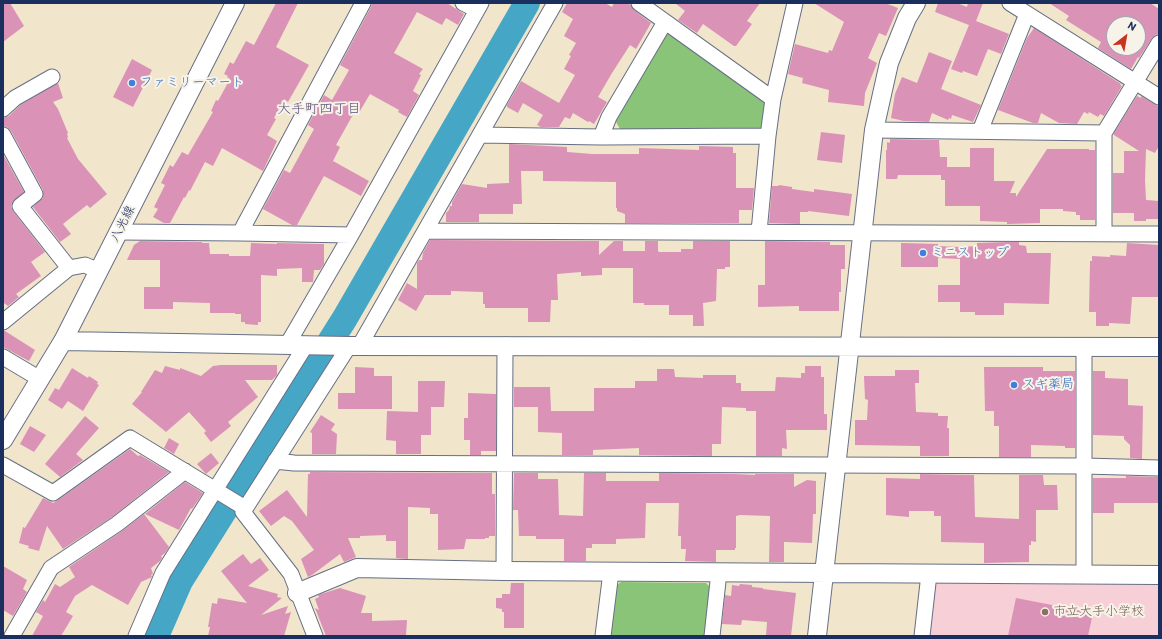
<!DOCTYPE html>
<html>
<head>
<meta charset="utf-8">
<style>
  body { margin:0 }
  #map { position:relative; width:1162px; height:639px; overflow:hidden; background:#f1e5cc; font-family:Itim,sans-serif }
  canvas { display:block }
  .frame { position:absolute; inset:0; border:4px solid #1b2f5e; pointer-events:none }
  .north { position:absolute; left:1106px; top:16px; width:40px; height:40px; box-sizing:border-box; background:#f7f3e8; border:1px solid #9fa5b1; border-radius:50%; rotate:31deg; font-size:11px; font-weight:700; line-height:16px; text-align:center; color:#1b2f5e }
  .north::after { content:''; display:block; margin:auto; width:14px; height:18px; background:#c8321e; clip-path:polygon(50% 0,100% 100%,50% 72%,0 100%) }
</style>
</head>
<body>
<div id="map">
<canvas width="1162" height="639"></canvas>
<div class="frame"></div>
<div class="north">N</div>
</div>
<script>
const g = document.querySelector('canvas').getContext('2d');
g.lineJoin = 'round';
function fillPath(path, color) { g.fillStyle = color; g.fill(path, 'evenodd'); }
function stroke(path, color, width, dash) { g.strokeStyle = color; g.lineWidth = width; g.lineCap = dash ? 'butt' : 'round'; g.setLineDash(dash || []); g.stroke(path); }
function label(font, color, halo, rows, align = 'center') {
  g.font = font + ' Itim,"Klee One",sans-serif'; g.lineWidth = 4; g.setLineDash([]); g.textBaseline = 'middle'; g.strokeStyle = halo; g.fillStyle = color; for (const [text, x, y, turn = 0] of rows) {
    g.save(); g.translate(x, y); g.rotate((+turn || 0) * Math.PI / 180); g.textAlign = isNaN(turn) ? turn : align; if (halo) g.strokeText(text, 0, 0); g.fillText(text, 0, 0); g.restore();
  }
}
const built = new Path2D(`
  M938,583L1159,584V636H928L934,587Z`);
const green = new Path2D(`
  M671,32L764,100L766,107L764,126L759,130L620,129L615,120L665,33Z
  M621,582L706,583L710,587L705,636H611L616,586Z`);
const river = new Path2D(`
  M156,636L180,581L345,318L527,3`);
const building = new Path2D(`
  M3,3H10L24,26L3,42Z
  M276,3H298L276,47L309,65L288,102L284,99L274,118L276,119L267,135L277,141L263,171L222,148L213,166L205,162L190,191L189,190L185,198L184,197L170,223H164L153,217L158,209L154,207L165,185L161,183L170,165L173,167L182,152L188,155L213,112L211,111L216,100L218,101L230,79L227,77L228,76L224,74L230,62L233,64L234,63L246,41L254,45Z
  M372,3H447L464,14L458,25L446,18L442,25L417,12L394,53L423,69L419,74L421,75L413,91L419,95L407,117L398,112L399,110L370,94L360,111L358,113L355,111L336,145L340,147L333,161L369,181L364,190L361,196L324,176L297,225H292L263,209L284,170L290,173L314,129L308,125L324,95L332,100L349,70L340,65L371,7Z
  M567,3H605L612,7L614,3H626L631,5L634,10L651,23L636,49L630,45L612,73L598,97L607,102L594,124L589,121L588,122L573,113L570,119L565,117L559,127H541L537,125L543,115L523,103L518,113L507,107V105L521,81L559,103L575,75L564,69L571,56L569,55L576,43L564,36L573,19L562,12Z
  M675,3H760L747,21L752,24L736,46H734L703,24L697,33L678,20L685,11Z
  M814,3H885L898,8L886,36L879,33L868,58L877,63L865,93L864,106L828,102L829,90L802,83L803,78L788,74L795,44L828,53L829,50L832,51L844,22Z
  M938,3H957L967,7L968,3H983L976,21L1009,34L1001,54L988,49L977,76L963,71L962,73L951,69L969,25L935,12Z
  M1049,3H1150L1159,9V34L1155,35L1152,38L1139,58L1138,57L1131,69L1098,48L1101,42L1066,20L1069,16ZM1114,24H1138V48H1114Z
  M1034,28L1121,84L1120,85L1122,86L1104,116L1100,114L1098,117L1089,112L1088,114L1084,112L1077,124L1059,123L1041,113L1038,123H1033L998,110L1027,38Z
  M929,52L952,61L941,89L981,105L973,122L952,115L951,119L949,118L948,120L932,113L929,122L904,121L891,118L895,94L902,77L917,83Z
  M132,59L152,70L133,107L113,97Z
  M58,83L63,98L53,102L58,109L68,133L67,134L68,137L67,138L78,159L107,194L90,208L87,205L63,224L71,234L60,242L33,207L43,198V190L11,131L7,127L3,126V118L9,116L20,105Z
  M1137,96L1141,98V96L1159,107V146L1155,153L1146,149L1145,180L1146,200L1159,201V219H1146V221H1134V213H1113V173H1124V151H1139L1114,135V133Z
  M821,132L845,135L842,163L817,160Z
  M890,139L939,140L940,157H947V167H970V148H994V181H1015L1010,193H1016V197L1047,149H1089V150H1095V220H1080V215H1076V212L1063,211V209H1040V223L1007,224V222L980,221V206H945V180H941V175H898L897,179H886V150H887V142L890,143Z
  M509,144L567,147V152L592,154H639V148L699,150V146L733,147V153H736V188H754L752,210H739V223H625V214L617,211V208H616V182L543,181V171H521L522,204H513V214H479V222H446V213L449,210L450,206H452V202L462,184L487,188V184L509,183Z
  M3,156H4L24,192L12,202L11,207L13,211L45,252L31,262L41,276L16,294L19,297L8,306L4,303L3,304Z
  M779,185L792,187V189L814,192V189L852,194L849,216L808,211V212H800V224L769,223L772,186H778Z
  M430,240L599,241V255L614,241H623V251H645V241H658V251L659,252H681V249H693V241H730V267H725V269H717L716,301L703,303L704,326H693V315H669V305H644V303H633V268H602V275L581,276V272L557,274L558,300H551L550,322H528V308H485V304H483V292L451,291V295H425L416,311L398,300L407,283L417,289V263L419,260H422L423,253Z
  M140,241L202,242V243H209L210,254H229V256H250L251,243L277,244V243L324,244V264L320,270H314L313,282H302V268L277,269V276L261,275V322H258V325L245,324V322H241V314H235V313H210V303L173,302V309H144V287H160V260H127L134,245Z
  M765,241L830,242V245H845V269H841V292H839V311H799V306L758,307V285H765Z
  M1006,242H1019V245L1026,246L1027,253H1051L1049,304L1004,303V315H975V312H960V302H938V285H960V259L938,258V267H901V243L938,244V246L960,247L977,246V243Z
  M1127,243L1159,245V297H1132L1130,324L1109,323V326H1096V312H1089L1090,261H1092V256L1110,257V255L1126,256Z
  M3,331H5L35,350L29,361L3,347Z
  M221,365H277V375L272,380H245L258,397L228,422L231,426L211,442L204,433L206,431L189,412L166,432L132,404L142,392H141L155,370L162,373L165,366L180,370V368L201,376L213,366Z
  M805,366H821V377H824V414H827V430H786L787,449L782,448V456H756V411H746V408L722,407L721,444H712V456L639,455V448L593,450V455H562V433L538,432V407H514V410V387H550L551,411H594V388H635V381H657V369H674L675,377L703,378V375H736V383H741V391H775L776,378L777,377L801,378V373H805Z
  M355,367L374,368V376H392V409H338V393H355Z
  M984,367H1043V371H1075V448H1065V446L1031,445V457H999V426H994V411H985Z
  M72,368L88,378L89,376L98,382L97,384L99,385L83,411L68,401L62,409L48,400L55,388L59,390Z
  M895,370H919V383H915L916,412L938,413V416H948L947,428H949V456H920V446L855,445V420H867L868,400L865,399L864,376H895Z
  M1093,371H1105V378L1128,379V405L1143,406L1142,459L1130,458V445L1124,439V436L1093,435Z
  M418,381H445L444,407H431V435H421V454H396V441L386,440L387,411L418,412Z
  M468,393L496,394V451H481V455H470V440H464V418H468Z
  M321,415L335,424L331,430L337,434L336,454H312V433L310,432Z
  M85,416L99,428L76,454L83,460L60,477L45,464Z
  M30,426L46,435L34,452L20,444Z
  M169,438L179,444L174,454L164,448Z
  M130,449L138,456L140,455L169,472L112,517L63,549L47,526L39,551L28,548L29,546L19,543L23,527L25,528L43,498L53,503L58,500Z
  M211,453L219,463L206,474L197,464Z
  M310,472L492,473V494H495V536H489V538H485V539H466L464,549L438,550V514H430V508L408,507V559L396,558V541H386V535L360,536V538H348L356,557L344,562L340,554L312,575L308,577L301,559L314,550L292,521L284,516L271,526L259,511L287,490L307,517L308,474H310Z
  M514,473H538V479H558L559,515L583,516L584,473H606V481H659V473L734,474L755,475V474H794V487L807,480L816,481V514H813L812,543L784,542V562H769L770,516L740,515L736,516V548H735V550H716V562L685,561L686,549H681V536H678L679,503H646L645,538L616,539V544H592V548H586V561H564V539H536V536H519L518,510H513Z
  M920,474L974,475L975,517L1019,519V475H1043L1044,485H1057L1058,510H1036V542L1031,541V545H1029V562L984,563V543L941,542V516H934V511H909V517L886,515V478L920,479Z
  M1126,476L1159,477V503H1114V513H1093V478H1126Z
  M185,482L203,493L192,509L191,508L179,530L145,514Z
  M144,514L169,547L165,553L161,556L162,558L160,561L151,568L153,574L151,575L152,577L141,582L128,605L92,585L75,596L66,612L73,616L61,636H32L43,616L36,612L43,600L45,602L55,584L60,587L75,577L69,567L122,531Z
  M243,554L251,564L260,558L269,570L248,586L278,594L277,597L282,598L261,615L288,606L285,614L291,612L284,636H208L210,627H208L212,603L217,604L218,598L247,603L221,571Z
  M3,566L27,580L23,589L27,592L13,616L3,610Z
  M511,583H524V628H504V612H502V609L496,608V598H502V594H510Z
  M740,584L752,585V587L763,588V589L796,593L791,636H766L767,622L742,620L741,625L722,624L725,595L731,596L732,585L739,586Z
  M340,588L366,596L361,613H372V621L407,620L406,636H326L315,608L319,610L315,599L319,597L318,595Z
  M1016,598L1093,613L1088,636H1008Z`);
const minor = new Path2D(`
  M463,3L477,10
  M639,3L773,99
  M1010,3L1159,97
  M3,109L15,98L52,77
  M874,130L1104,133
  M980,131L1027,14
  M3,135L35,194L20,206L69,268
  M480,135L601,137L768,136
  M601,137L609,117L665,22
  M426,231L1159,234
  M119,232L240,233L351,235
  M759,232L768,136L773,99L795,3
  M240,233L363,3
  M1104,233V133L1159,43
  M3,322L69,268L85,265L99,271
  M287,345L351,235L481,3
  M360,345L555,3
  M3,357L40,379
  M275,461L294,463L1084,466L1159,468
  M3,465L53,493L130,438L245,508
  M504,571L505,345
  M1084,573V346
  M12,636L51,568L117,524L185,471
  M136,636L163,573L306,345
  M315,636L291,574L243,512L349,346
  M603,636L611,572
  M712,636L719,572
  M922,636L929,574`);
const tertiary = new Path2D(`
  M63,341L349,346L1159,347
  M3,440L63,341L235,3
  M297,593L357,568L504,571L1159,575
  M817,636L874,130L889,63L907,18L916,3`);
const markers = [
  [132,83,4,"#3f7fe0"],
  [923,253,4,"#3f7fe0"],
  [1014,385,4,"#3f7fe0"],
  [1045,612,4,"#8d6e63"]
];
const shopNames = [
  ["ファミリーマート",140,83],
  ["ミニストップ",931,253],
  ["スギ薬局",1022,385]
];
const streetNames = [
  ["八光線",123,224,-63]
];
const educationNames = [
  ["市立大手小学校",1053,612]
];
const neighbourhoodNames = [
  ["大手町四丁目",319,109]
];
fillPath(built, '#f6cfd7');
fillPath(green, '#8ac478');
stroke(river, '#45a7c5', 26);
fillPath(building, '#da92b7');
stroke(minor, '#666f84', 17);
stroke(tertiary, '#666f84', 20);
stroke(minor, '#fff', 15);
stroke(tertiary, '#fff', 18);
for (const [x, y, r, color] of markers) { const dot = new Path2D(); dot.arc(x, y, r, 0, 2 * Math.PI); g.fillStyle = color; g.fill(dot); stroke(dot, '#f7f3e8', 1.5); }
label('13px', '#366cbe', '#f7f3e8', shopNames, 'left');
label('13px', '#1b2f5e', '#f7f3e8', streetNames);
label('13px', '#785e54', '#f7f3e8', educationNames, 'left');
label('14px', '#5e527d', '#f7f3e8', neighbourhoodNames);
</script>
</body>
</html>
